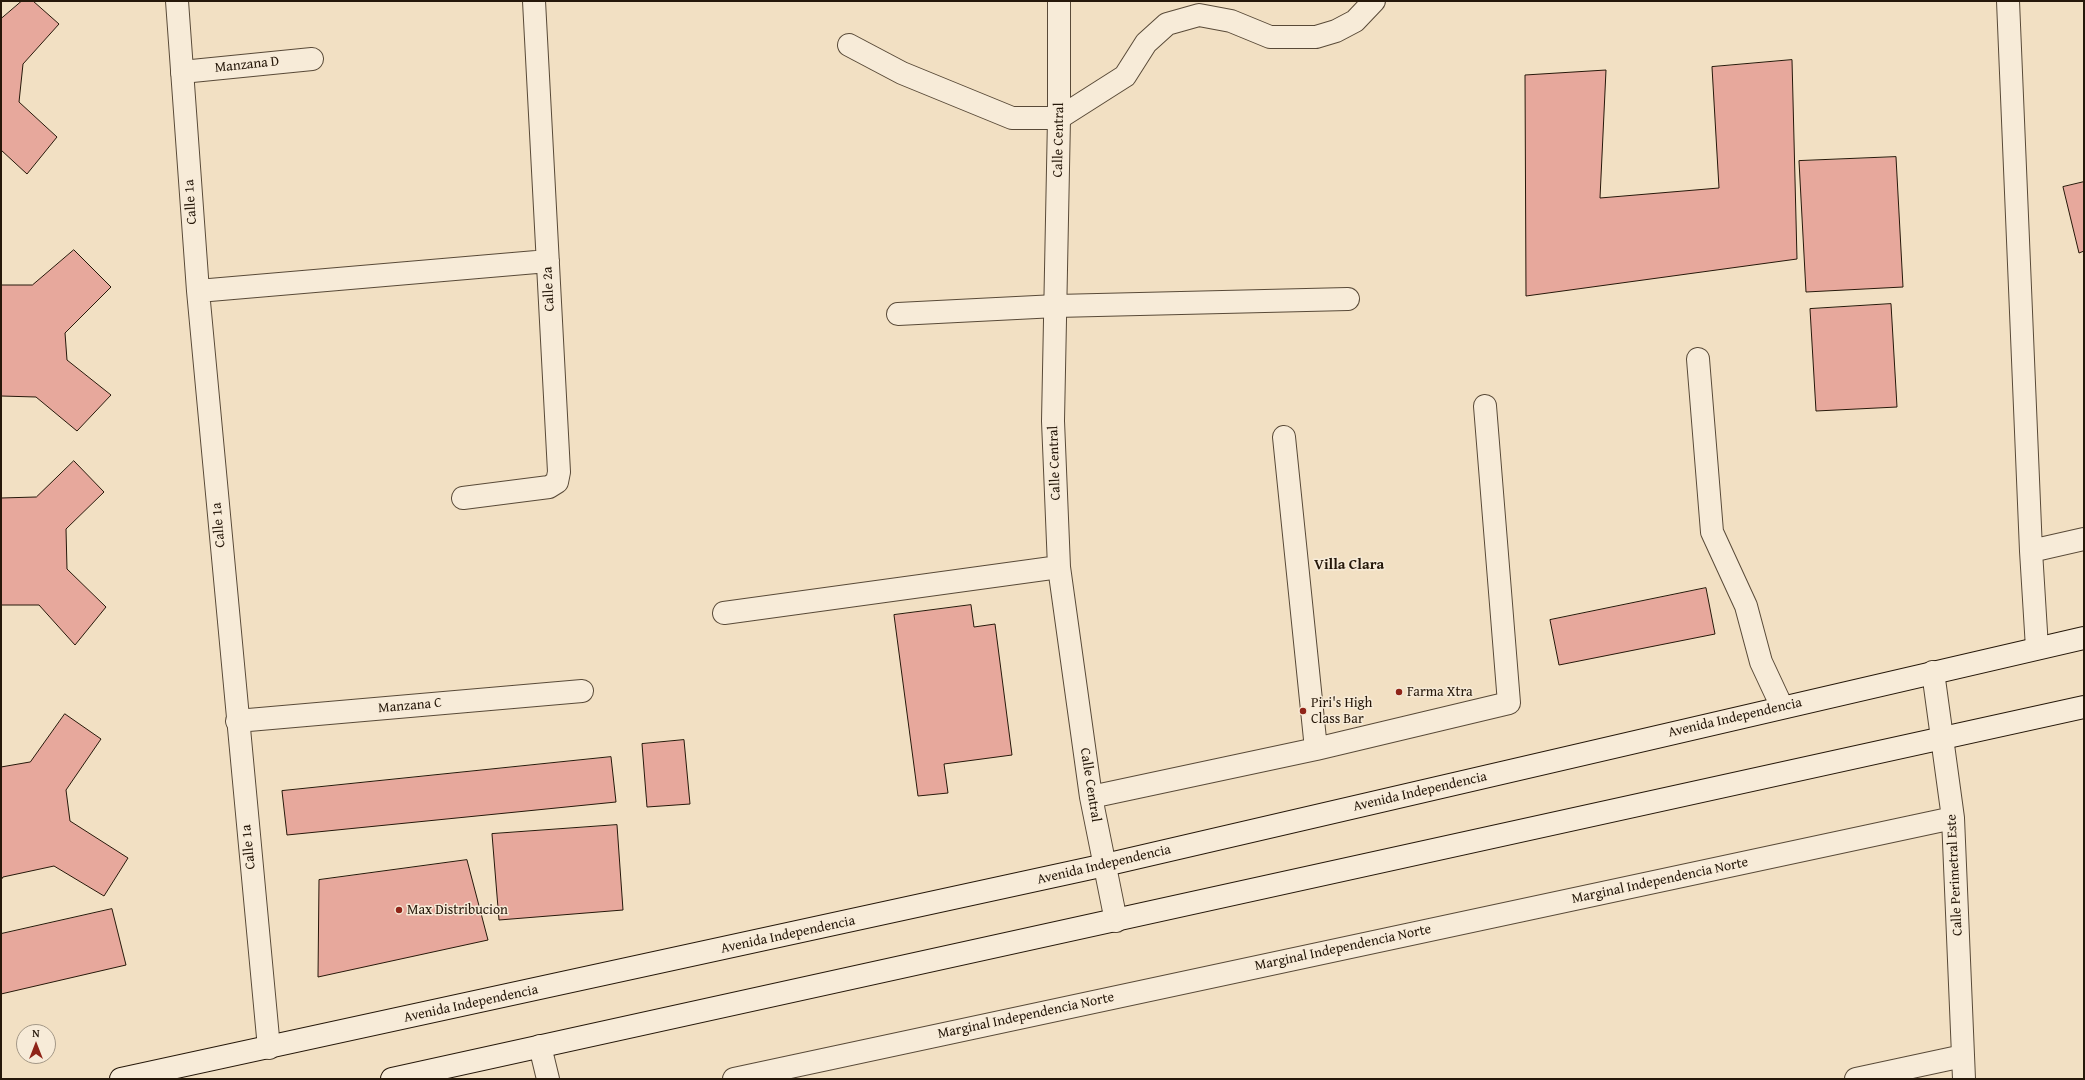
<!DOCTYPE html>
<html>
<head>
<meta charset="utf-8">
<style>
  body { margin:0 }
  #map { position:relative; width:2085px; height:1080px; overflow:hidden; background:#f2e0c3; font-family:"Gentium Book Plus",serif }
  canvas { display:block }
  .frame { position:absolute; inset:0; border:2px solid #26180a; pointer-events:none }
  .north { position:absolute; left:16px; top:1024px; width:40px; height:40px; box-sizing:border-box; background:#f7ebd8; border:1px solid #a39786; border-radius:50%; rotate:0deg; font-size:11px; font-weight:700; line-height:16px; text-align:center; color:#26180a }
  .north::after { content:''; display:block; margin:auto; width:14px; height:18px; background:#8f2418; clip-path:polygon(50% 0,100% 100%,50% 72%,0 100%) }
</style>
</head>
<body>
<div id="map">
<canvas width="2085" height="1080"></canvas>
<div class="frame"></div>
<div class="north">N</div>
</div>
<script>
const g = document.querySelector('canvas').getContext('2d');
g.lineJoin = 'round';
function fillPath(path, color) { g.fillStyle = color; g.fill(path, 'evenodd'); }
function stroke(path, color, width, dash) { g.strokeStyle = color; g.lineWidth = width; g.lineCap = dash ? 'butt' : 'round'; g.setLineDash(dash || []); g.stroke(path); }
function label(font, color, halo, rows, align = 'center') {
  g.font = font + ' "Gentium Book Plus",serif'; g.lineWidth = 3; g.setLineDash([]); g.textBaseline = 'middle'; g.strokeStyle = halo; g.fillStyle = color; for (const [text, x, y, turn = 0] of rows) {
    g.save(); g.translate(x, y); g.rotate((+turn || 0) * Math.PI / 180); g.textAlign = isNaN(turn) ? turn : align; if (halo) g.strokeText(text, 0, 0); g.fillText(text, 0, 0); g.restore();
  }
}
const building = new Path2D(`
  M22,1H33L59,24L23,64L19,102L57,137L27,174L1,150V19Z
  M1792,60L1797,259L1526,296L1525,75L1606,70L1600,198L1719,188L1712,67Z
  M1896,157L1903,287L1806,292L1799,161Z
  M2084,182V251L2079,253L2063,187Z
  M74,250L111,287L65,333L67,360L111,395L77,431L36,397L1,396V285H32Z
  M1891,304L1897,407L1816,411L1810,309Z
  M74,461L104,492L66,529L67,569L106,607L75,645L39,605H1V498L36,497Z
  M1706,588L1715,634L1559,665L1550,620Z
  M971,605L974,627L995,624L1012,755L944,764L948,793L918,796L894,615Z
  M65,714L101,739L66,790L70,821L128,858L104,896L54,866L3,877L1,880V767L30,762Z
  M684,740L690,804L647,807L642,744Z
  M611,757L616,802L287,835L282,791Z
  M617,825L623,910L499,920L492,834Z
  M467,860L488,940L318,977L319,880Z
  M112,909L126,965L1,994V934Z`);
const lane = new Path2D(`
  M2008,1L2031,551
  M849,45L902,73L1012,118H1059L1125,76L1146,43L1167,24L1199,15L1231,21L1270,37H1316L1336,31L1355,21L1374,1
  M182,72L312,59
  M898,314L1056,306L1348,299
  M1698,359L1712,532L1746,606L1761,662L1782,707
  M2037,648L2031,551L2084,539`);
const street = new Path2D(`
  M177,1L198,291L269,1048
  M1059,1V118L1053,421L1059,567L1091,797L1116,921
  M198,291L548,261
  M1284,437L1316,749
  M463,498L549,487L557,482L559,472L534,1
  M724,613L1059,567
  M1933,672L1953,818L1964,1079
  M237,721L582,691
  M1091,797L1316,749L1509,703L1485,406
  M540,1046L548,1079
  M734,1079L1953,818
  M1856,1079L1963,1056`);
const secondary = new Path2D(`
  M121,1079L1105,865L2084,638
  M392,1079L2084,707`);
const markers = [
  [1399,692,4,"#8f2418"],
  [1303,711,4,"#8f2418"],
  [399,910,4,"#8f2418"]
];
const streetNames = [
  ["Manzana D",247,65,-6],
  ["Calle Central",1059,140,-89],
  ["Calle 1a",191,202,-94],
  ["Calle 2a",549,289,-93],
  ["Calle Central",1055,463,-92],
  ["Calle 1a",219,525,-95],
  ["Manzana C",410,706,-5],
  ["Avenida Independencia",1735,718,-13],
  ["Calle Central",1090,785,81],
  ["Avenida Independencia",1420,792,-13],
  ["Calle 1a",249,847,-96],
  ["Avenida Independencia",1104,865,-13],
  ["Calle Perimetral Este",1955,875,-93],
  ["Marginal Independencia Norte",1660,881,-12],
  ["Avenida Independencia",788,935,-12],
  ["Marginal Independencia Norte",1343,948,-12],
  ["Avenida Independencia",471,1004,-12],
  ["Marginal Independencia Norte",1026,1016,-12]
];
const poiNames = [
  ["Farma Xtra",1407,692],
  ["Piri's High",1311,703],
  ["Class Bar",1311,719],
  ["Max Distribucion",407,910]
];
const neighbourhoodNames = [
  ["Villa Clara",1349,565]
];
fillPath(building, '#e7a89c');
stroke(building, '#26180a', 1);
stroke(lane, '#594a38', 24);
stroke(street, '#594a38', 24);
stroke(secondary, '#26180a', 24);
stroke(lane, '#f7ebd8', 22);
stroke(street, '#f7ebd8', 22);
stroke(secondary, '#f7ebd8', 22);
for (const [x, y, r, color] of markers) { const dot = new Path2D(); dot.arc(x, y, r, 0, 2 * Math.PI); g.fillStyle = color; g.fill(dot); stroke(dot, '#f7ebd8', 1.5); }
label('14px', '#26180a', '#f7ebd8', streetNames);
label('14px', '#26180a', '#f7ebd8', poiNames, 'left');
label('bold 15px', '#26180a', '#f7ebd8', neighbourhoodNames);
</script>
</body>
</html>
